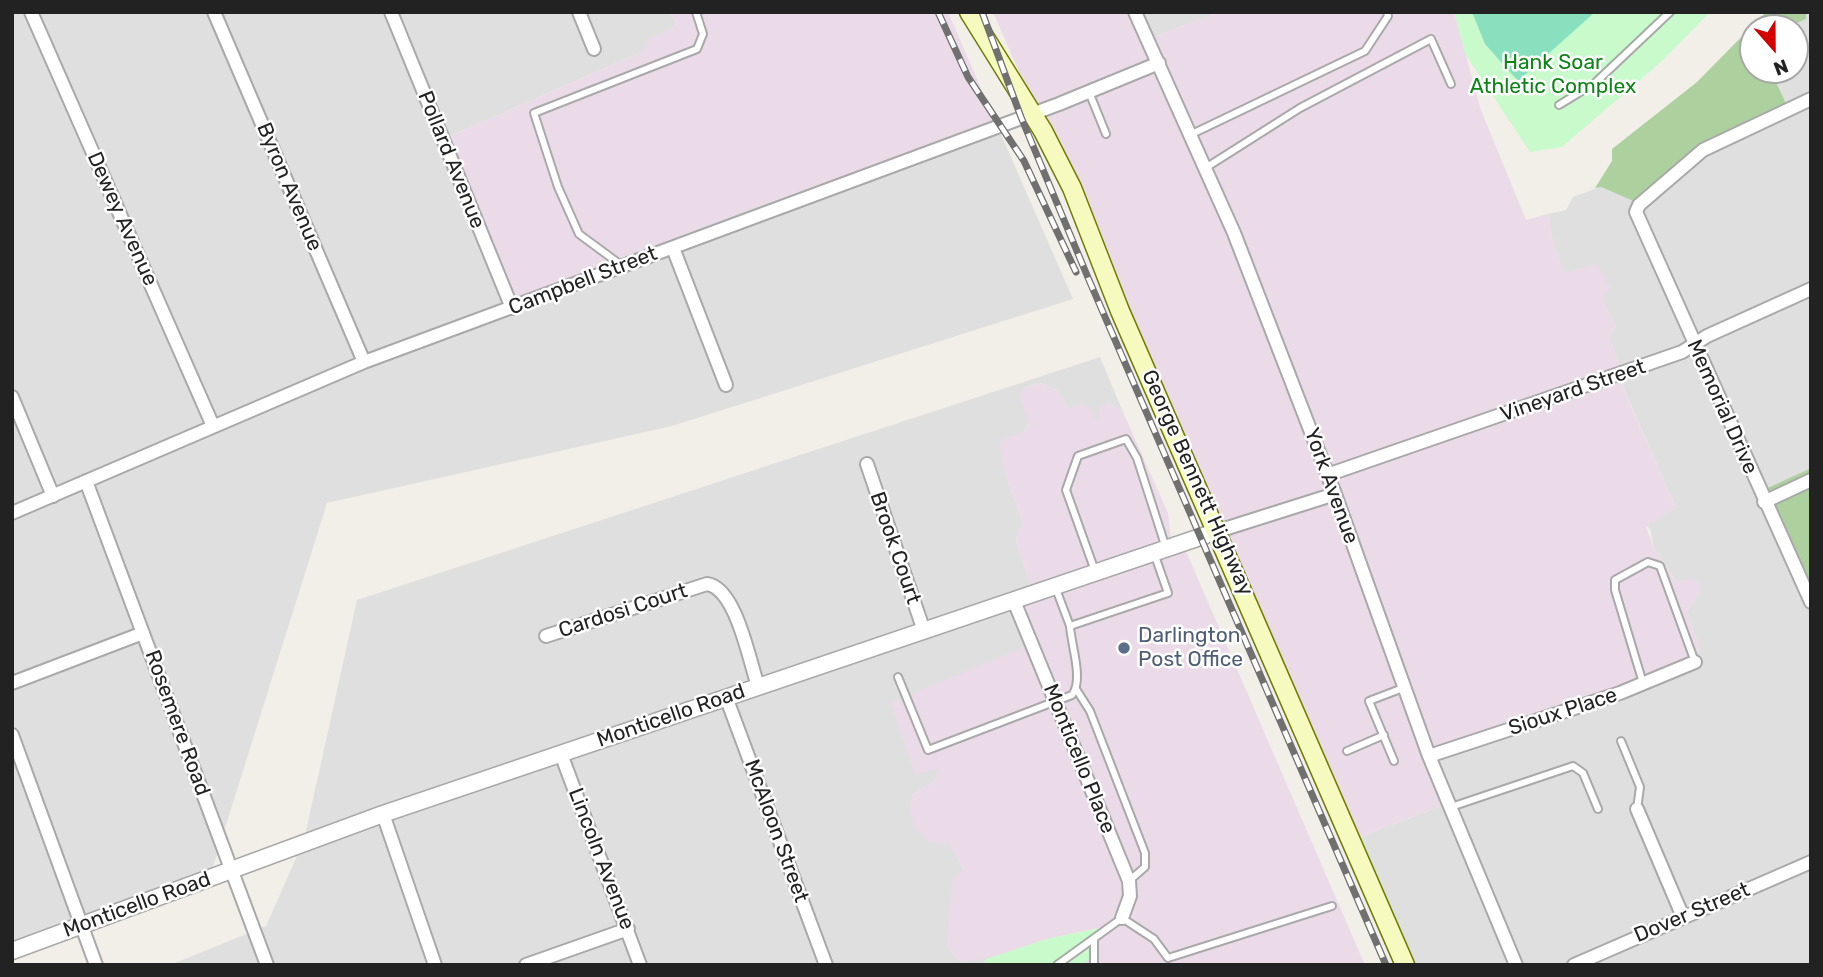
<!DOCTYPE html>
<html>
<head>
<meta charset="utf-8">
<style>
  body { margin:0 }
  #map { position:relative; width:1823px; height:977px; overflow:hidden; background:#f2efe9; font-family:Rubik,sans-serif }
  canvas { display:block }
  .frame { position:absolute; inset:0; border:14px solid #222; pointer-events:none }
  .north { position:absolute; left:1739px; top:14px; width:70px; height:70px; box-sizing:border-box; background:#fff; border:2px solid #a7a7a7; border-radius:50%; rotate:159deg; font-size:19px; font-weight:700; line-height:28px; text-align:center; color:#222 }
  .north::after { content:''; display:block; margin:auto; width:24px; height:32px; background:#d40000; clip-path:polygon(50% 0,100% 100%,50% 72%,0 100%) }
</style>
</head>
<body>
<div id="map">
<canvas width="1823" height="977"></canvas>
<div class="frame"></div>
<div class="north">N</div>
</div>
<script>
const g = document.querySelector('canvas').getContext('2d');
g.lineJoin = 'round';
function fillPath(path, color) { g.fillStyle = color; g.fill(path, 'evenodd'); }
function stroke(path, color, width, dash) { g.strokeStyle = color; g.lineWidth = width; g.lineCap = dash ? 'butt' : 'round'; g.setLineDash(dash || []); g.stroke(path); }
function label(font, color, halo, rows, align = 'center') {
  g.font = font + ' Rubik,sans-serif'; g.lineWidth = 5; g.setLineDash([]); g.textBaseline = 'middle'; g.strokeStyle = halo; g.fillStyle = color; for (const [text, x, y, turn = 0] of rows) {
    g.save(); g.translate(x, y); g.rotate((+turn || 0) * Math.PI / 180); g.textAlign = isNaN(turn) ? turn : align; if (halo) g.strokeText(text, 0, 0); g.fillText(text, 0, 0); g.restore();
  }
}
const residential = new Path2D(`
  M12,12H668L676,21L675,26L649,40L644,50L637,54L444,139L752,208L996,123L1073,299L672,426L327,503L210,876L12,951Z
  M1132,12H1220L1146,40Z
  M1806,12H1811V468L1757,494L1811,613V965H1405L1352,840L1446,804L1431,758L1700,649L1687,611L1700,591L1692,579L1677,583L1654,548L1650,529L1646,525L1676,508L1616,371L1619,365L1609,335L1616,327L1602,299L1564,273L1554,247L1548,214L1566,210L1573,197L1600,187L1638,202L1700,143L1786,103L1770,70H1795V28H1786L1805,19Z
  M1100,357L1123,412L1108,403L1100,420H1096L1069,409L1058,391L1040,383L1023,388L1029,423L1005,473L1023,523L1016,541L1032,589L1026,646L940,768L934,782L912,795L951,845L963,869L987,958L982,965H170L266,926L304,840L357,600Z`);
const industrial = new Path2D(`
  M668,12H948L996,123L752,208L505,306L444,139L637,54L644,50L648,40L675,26L676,21Z
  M993,12H1132L1146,40L1220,12H1454L1481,110L1526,220L1548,214L1554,247L1564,273L1597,264L1610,288L1602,299L1616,327L1609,335L1619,365L1616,372L1676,508L1646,526L1654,548L1676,582L1692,578L1700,584V591L1687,611L1700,649L1694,660L1432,755L1446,804L1352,840Z
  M1040,383L1058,391L1069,409L1080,404L1089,407L1096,420L1100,419L1099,408L1108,403L1123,412L1168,513L1171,540L1182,542L1365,965H1084L1097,949L1099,928L1047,939L992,958L960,962L947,947L952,880L963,869L951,845L929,842L914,826L910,812L912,795L934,782L939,768L915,774L891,703L1026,646L1010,600L1032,589L1016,541L1023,523L1005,473L1000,447L1001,439L1025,432L1029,424L1020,396L1023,388Z`);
const forest = new Path2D(`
  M1766,12H1806V19L1786,28H1753V70H1770L1786,103L1700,143L1638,203L1601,187L1595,188L1612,161V149L1697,82Z
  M1811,468V613L1757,493Z`);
const park = new Path2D(`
  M1454,12H1710L1662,61L1562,147L1530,152L1465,54Z
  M1100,928L1097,949L1084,965H982L986,959L1047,939Z`);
const pitch = new Path2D(`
  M1472,12H1595L1518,81L1485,44Z`);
const service = new Path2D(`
  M1089,92L1106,134
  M1559,105L1595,83L1670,12
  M1192,134L1365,51L1388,16L1387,12
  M1207,167L1300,108L1431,39L1451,84
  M621,265L579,234L558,187L534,113L697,49L703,34L696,12
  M1095,571L1066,490L1078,456L1126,439L1137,458L1166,548
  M1056,589L1070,626L1168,593L1154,553
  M898,677L928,750L1072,695C1084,680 1071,645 1070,626
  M1643,683L1615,590V580L1648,562L1660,566L1695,662
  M1076,689L1090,711L1145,853V867L1129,881
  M1621,741L1640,787L1637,809
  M1347,751L1384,735
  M1394,761L1369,701L1403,688
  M1451,807L1573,766L1583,773L1598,809
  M1094,940V965
  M1057,965L1122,918L1154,939L1168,958L1332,906`);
const minor = new Path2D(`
  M31,12L213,426
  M214,12L364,362
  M391,12L512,308
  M579,12L594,49
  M1135,12L1234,233L1335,494L1429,756L1516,965
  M1811,99L1703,150L1639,205L1636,212L1811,602
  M673,248L726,385
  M12,397L53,496
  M867,464L924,631
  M1327,475L1682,352L1707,336L1811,289
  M86,481L267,965
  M1764,502L1811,480
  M12,513L364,362L1059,104L1159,63
  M1218,531L1335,494
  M1014,601L1129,881L1130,896L1122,918
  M546,636L707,584C736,588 749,660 758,686
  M12,683L143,633
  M726,697L826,965
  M12,735L96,965
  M561,754L640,965
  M1429,756L1620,693L1695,662
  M1637,809L1683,917
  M383,814L435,965
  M526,965L628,929
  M1574,965L1811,862`);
const tertiary = new Path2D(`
  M12,951L383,814L1218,531`);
const secondary = new Path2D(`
  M969,12L1043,131L1072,188L1120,311L1405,965`);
const rail = new Path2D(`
  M938,12L968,77L1024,161L1076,272
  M982,12L1021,117L1089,280L1386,965`);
const markers = [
  [1124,648,7,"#5c6f8a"]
];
const parkNames = [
  ["Hank Soar",1553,63],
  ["Athletic Complex",1553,87]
];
const streetNames = [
  ["Pollard Avenue",451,160,68],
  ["Byron Avenue",289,187,67],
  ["Dewey Avenue",122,219,66],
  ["Campbell Street",583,281,-21],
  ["Vineyard Street",1573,391,-19],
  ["Memorial Drive",1722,407,66],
  ["George Bennett Highway",1197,483,66],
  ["York Avenue",1331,486,70],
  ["Brook Court",895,548,71],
  ["Cardosi Court",623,611,-18],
  ["Sioux Place",1563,712,-18],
  ["Monticello Road",671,716,-19],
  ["Rosemere Road",177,723,70],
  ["Monticello Place",1079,759,68],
  ["McAloon Street",776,831,70],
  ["Lincoln Avenue",601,859,69],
  ["Monticello Road",137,905,-20],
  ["Dover Street",1692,913,-23]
];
const serviceNames = [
  ["Darlington",1138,636],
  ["Post Office",1138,660]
];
fillPath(residential, '#e0dfdf');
fillPath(industrial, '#ebdbe8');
fillPath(forest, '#add19e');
fillPath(park, '#c8facc');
fillPath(pitch, '#88e0be');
stroke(service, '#a9a9a9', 10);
stroke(minor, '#a9a9a9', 16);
stroke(tertiary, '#a9a9a9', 19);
stroke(secondary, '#707d05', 21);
stroke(service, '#fff', 6);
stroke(minor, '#fff', 12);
stroke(tertiary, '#fff', 16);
stroke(secondary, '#f7fabf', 18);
stroke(rail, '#707070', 7);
stroke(rail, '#fff', 4.5, [13]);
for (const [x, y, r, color] of markers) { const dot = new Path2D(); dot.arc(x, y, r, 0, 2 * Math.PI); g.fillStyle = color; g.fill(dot); stroke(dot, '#fff', 2.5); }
label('21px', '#0c8416', '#fff', parkNames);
label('21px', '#222', '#fff', streetNames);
label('21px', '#4e5e75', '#fff', serviceNames, 'left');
</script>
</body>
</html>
